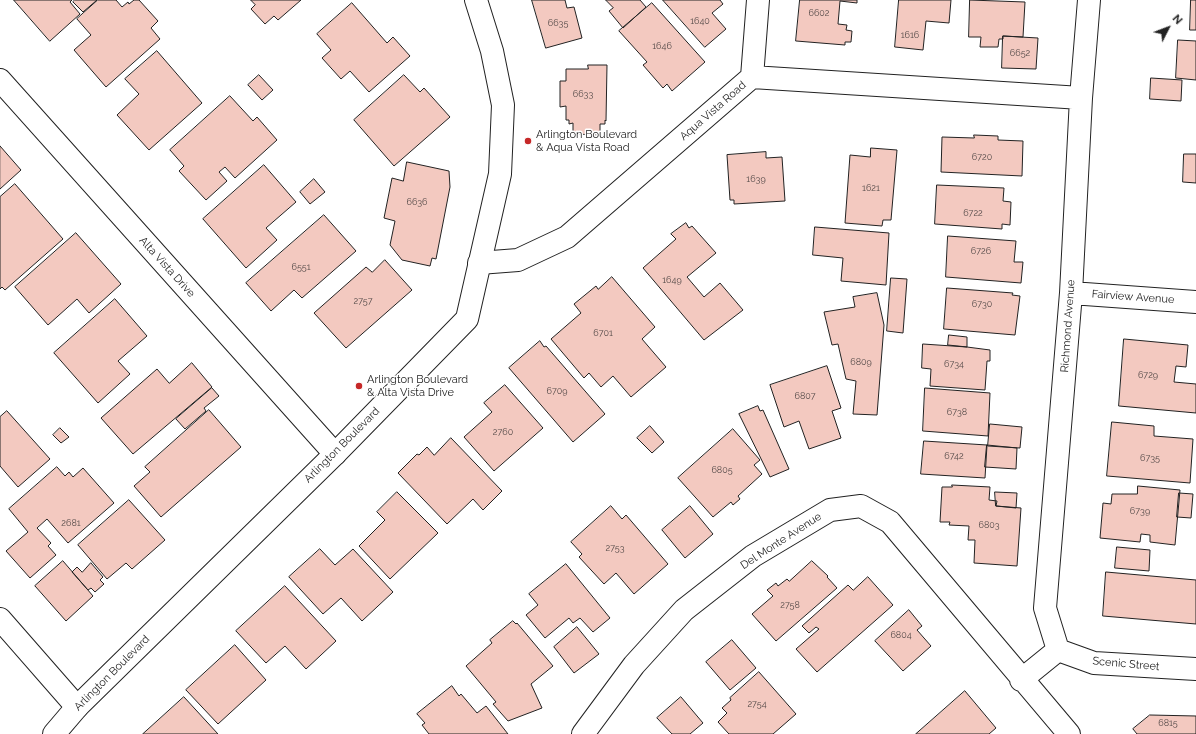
<!DOCTYPE html>
<style>
body{margin:0}
#map{position:relative;width:1196px;height:734px;overflow:hidden;background:#fff;font-family:Raleway,sans-serif}
canvas{display:block}
.north{position:absolute;left:1148px;top:8px;width:40px;height:40px;-webkit-text-stroke:3px #fff;paint-order:stroke;rotate:48deg;font-size:11px;font-weight:700;line-height:16px;text-align:center;color:#222}
.north::after{content:'';display:block;margin:auto;width:14px;height:18px;background:#222;clip-path:polygon(50% 0,100% 100%,50% 72%,0 100%)}
</style>
<div id="map">
<canvas width="1196" height="734"></canvas>
<div class="north">N</div>
</div>
<script>
const context = document.querySelector('canvas').getContext('2d');
context.lineJoin = 'round';
function fillPath(path, color) { context.fillStyle = color; context.fill(path, 'evenodd'); }
function strokePath(path, color, width, dash) { context.strokeStyle = color; context.lineWidth = width; context.lineCap = dash ? 'butt' : 'round'; context.setLineDash(dash || []); context.stroke(path); }
function drawText(font, color, halo, rows, align = 'center') {
  context.font = font + ' Raleway,sans-serif'; context.lineWidth = 3; context.setLineDash([]); context.textBaseline = 'middle'; context.strokeStyle = halo; context.fillStyle = color; for (const [text, x, y, turn = 0] of rows) {
    context.save(); context.translate(x, y); context.rotate((+turn || 0) * Math.PI / 180); context.textAlign = isNaN(turn) ? turn : align; if (halo) context.strokeText(text, 0, 0); context.fillText(text, 0, 0); context.restore();
  }
}
const building = new Path2D(`
 M14,0H72L70,2L80,14L50,41Z
 M75,0H97L83,12L73,2Z
 M98,0H116L122,7L128,2L129,4L134,0H139L158,21L151,28L160,39L106,87L74,50L91,35L77,19Z
 M251,0H301L278,20L274,16L265,24L251,9L255,5Z
 M532,0H565L567,8L574,7L582,38L546,48Z
 M606,0H640L646,7L623,28L609,11L613,8Z
 M663,0H720L723,4L712,13L726,29L705,47Z
 M800,0H857V3L840,1L838,24L847,25L846,30L852,31L851,42H845V45L796,41Z
 M899,0H951L949,23L926,21L923,50L895,47Z
 M970,0L1025,2L1023,37L1003,36V39H999L998,47H980L981,37H969Z
 M1191,0H1196V30H1190Z
 M352,3L387,43L393,37L410,56L369,92L350,71L341,79L322,58L331,50L317,34Z
 M652,3L705,62L672,91L667,84L663,88L643,65L647,62L619,31Z
 M1003,36L1038,38L1036,69L1002,68Z
 M1178,40L1196,41V80L1176,78Z
 M157,51L202,103L149,150L117,115L139,94L125,79Z
 M588,65H607L606,121L605,120V124H600V135L573,134V123L569,124V120H566V106L560,107V81H566V69H588Z
 M259,75L273,90L262,100L248,85Z
 M404,75L420,92L424,88L450,117L394,166L354,120Z
 M1151,78L1182,80L1181,101L1150,99Z
 M230,96L253,121L257,117L277,140L235,178L225,167L219,172L227,181L206,200L179,171L184,166L170,150Z
 M974,135L998,136V140L1023,141L1022,176L941,172L942,137L974,138Z
 M0,146L21,170L0,189Z
 M871,148L897,150L891,220H883L882,226L845,223L850,155L870,157Z
 M766,152V158L782,157L785,201L734,204V200H730L727,155Z
 M1184,154H1196V183L1183,182Z
 M407,162L449,171L450,187L436,259L432,258L430,266L402,260L390,245L395,221L384,218L392,178L403,181Z
 M264,165L296,202L266,228L277,240L246,268L203,219Z
 M314,179L325,192L310,204L300,192Z
 M15,184L63,239L5,290L2,287L0,289V197Z
 M937,185L1004,188L1003,201L1011,202L1010,225L1002,224V229L935,224Z
 M324,215L356,251L302,298L294,290L271,311L246,283Z
 M686,223L689,228L692,226L716,253L687,277L704,297L720,283L743,310L704,340L643,268L676,239L671,234Z
 M815,227L889,233L886,285L841,281L843,258L813,255Z
 M76,233L121,284L89,313L77,299L48,325L15,287Z
 M948,236L1016,241L1014,262H1023L1021,283L946,277Z
 M385,260L412,290L346,348L314,313L366,267L372,272Z
 M612,277L655,327L642,339L666,367L631,397L613,376L601,387L589,373L584,378L551,339L581,313L574,304L596,286L598,289Z
 M891,278L907,279L903,333L887,331Z
 M947,288L1013,293L1012,295L1020,296L1015,335L944,329Z
 M877,293L884,325L877,415L853,414L856,381L846,379L838,344L832,345L824,312L855,307L853,297Z
 M115,299L147,336L118,361L130,374L98,403L54,353Z
 M949,335L967,337V347L948,345Z
 M1124,339L1188,345L1186,367L1176,366L1174,382L1196,384V413L1119,406Z
 M540,341L544,347L546,346L605,414L573,442L509,368Z
 M923,344L967,347L990,350V361H987L985,390L930,386L931,369L922,368Z
 M192,363L212,387L133,454L101,418L157,369L169,383Z
 M827,366L841,408L832,411L841,438L809,449L799,421L784,427L770,385Z
 M505,385L543,428L494,471L464,437L492,412L484,403Z
 M212,388L219,396L204,408L206,411L185,429L176,419Z
 M925,388L990,393L988,436L923,431Z
 M758,406L760,411L763,410L789,469L770,477L739,414Z
 M209,410L241,447L161,517L134,486L150,472L145,467Z
 M7,411L50,459L18,487L0,466V417Z
 M1112,422L1154,426V436L1193,439L1190,483L1107,476Z
 M990,424L1022,427L1020,448L988,446Z
 M650,426L664,442L652,453L637,438Z
 M60,428L69,437L61,443L53,435Z
 M733,429L760,460L754,465L762,474L738,496L740,499L733,505L731,502L713,517L678,478Z
 M451,438L502,491L483,510L473,499L447,524L398,473L417,454L419,455L427,447L434,455Z
 M924,441L987,445L985,478L921,474Z
 M987,445L1017,448L1016,469L985,467Z
 M57,467L65,476L69,472L73,477L83,468L114,503L68,543L47,519L37,528L51,543L48,546L56,555L30,578L6,551L28,532L9,509Z
 M952,485L990,487L989,500L997,501L996,506L1021,508L1017,566L974,563L975,540H968L969,526L949,525L950,522H940L942,487H952Z
 M1138,486L1180,490L1175,545L1150,542V535L1141,534L1140,542L1100,538L1103,503L1111,504L1112,494H1137Z
 M397,492L438,533L390,579L359,546L385,520L377,512Z
 M995,492L1017,493L1016,508L996,506Z
 M1179,493L1193,494L1191,518L1177,517Z
 M129,500L165,540L132,569L126,563L107,579L78,545Z
 M611,506L622,519L626,515L668,564L634,594L616,573L604,584L579,557L582,554L571,542Z
 M690,506L713,534L685,558L662,530Z
 M1117,547L1150,550L1149,571L1115,568Z
 M320,549L335,565L353,549L393,592L362,621L341,598L323,614L289,577Z
 M63,561L93,596L66,621L35,586Z
 M812,561L828,576L827,577L837,588L776,641L752,614L773,596L767,590L776,583L778,586L787,579L789,581Z
 M91,563L103,577L100,580L104,584L95,592L91,588L88,590L72,572L77,567L82,572Z
 M566,564L610,618L593,632L580,618L573,623L569,618L545,638L526,615L538,605L529,594Z
 M1106,572L1196,580V624L1103,616Z
 M868,577L893,605L817,672L796,649L819,629L816,627L809,633L802,626L848,585L853,590Z
 M285,586L336,641L306,669L285,646L266,663L236,631Z
 M909,610L922,626L917,630L931,646L903,671L875,641Z
 M513,621L516,624L517,623L553,666L531,684L542,708L508,721L493,704L496,702L466,666L492,643L490,640Z
 M577,627L599,654L574,673L554,647Z
 M732,640L756,668L730,690L706,662Z
 M235,645L266,680L218,724L186,690Z
 M759,672L796,714L773,734H729L718,722L727,713L722,708L731,700L730,698Z
 M452,686L459,696L461,694L477,713L486,706L508,734H429L422,725L425,723L417,714Z
 M965,691L996,728L989,734H916Z
 M184,697L218,734H143Z
 M681,697L703,723L690,734H672L657,718Z
 M1150,715L1196,716V734H1137L1133,729Z`);
fillPath(building, '#f3c9c0');
strokePath(building, '#222', 1);
const minor = new Path2D(`
 M752,77L758,0
 M0,80L335,454
 M479,263L518,260L567,237L752,77L1081,98
 M1071,293L1196,302
 M0,619L77,707
 M1058,650L1045,608L1071,293L1081,98L1089,0
 M1058,650L1094,663L1196,669
 M1021,680L1058,650
 M583,734L634,665L684,610L753,556L830,510L861,506L890,522L1069,734`);
const major = new Path2D(`
 M54,734L77,707L335,454L467,319L500,174L503,105L492,51L476,0`);
strokePath(minor, '#222', 24);
strokePath(major, '#222', 24);
strokePath(minor, '#fff', 22);
strokePath(major, '#fff', 22);
for (const [x, y, r, color] of [
 [528,141,4,"#c62828"],
 [359,386,4,"#c62828"]
]) { const dot = new Path2D(); dot.arc(x, y, r, 0, 2 * Math.PI); context.fillStyle = color; context.fill(dot); strokePath(dot, '#fff', 1.5); }
drawText('9px', '#564c4a', null, [
 ["6602",819,13],
 ["1640",700,21],
 ["6635",558,23],
 ["1616",910,35],
 ["1646",662,46],
 ["6652",1020,53],
 ["6633",583,94],
 ["6720",982,157],
 ["1639",756,179],
 ["1621",871,188],
 ["6636",417,202],
 ["6722",973,213],
 ["6726",981,251],
 ["6551",301,267],
 ["1649",672,280],
 ["2757",363,301],
 ["6730",982,304],
 ["6701",603,333],
 ["6809",861,362],
 ["6734",954,364],
 ["6729",1148,375],
 ["6709",557,391],
 ["6807",805,396],
 ["6738",957,412],
 ["2760",503,432],
 ["6742",954,456],
 ["6735",1150,458],
 ["6805",722,470],
 ["6739",1140,511],
 ["2681",71,523],
 ["6803",989,525],
 ["2753",615,548],
 ["2758",790,605],
 ["6804",901,635],
 ["2754",757,704],
 ["6815",1168,723]
]);
drawText('11px', '#222', '#fff', [
 ["Aqua Vista Road",713,111,-41],
 ["Alta Vista Drive",167,267,48],
 ["Fairview Avenue",1133,297,4],
 ["Richmond Avenue",1068,326,-86],
 ["Arlington Boulevard",342,445,-45],
 ["Del Monte Avenue",781,541,-33],
 ["Scenic Street",1126,664,5],
 ["Arlington Boulevard",112,673,-45]
]);
drawText('11px', '#222', '#fff', [
 ["Arlington Boulevard",536,135],
 ["& Aqua Vista Road",536,148],
 ["Arlington Boulevard",367,380],
 ["& Alta Vista Drive",367,393]
], 'left');
</script>
